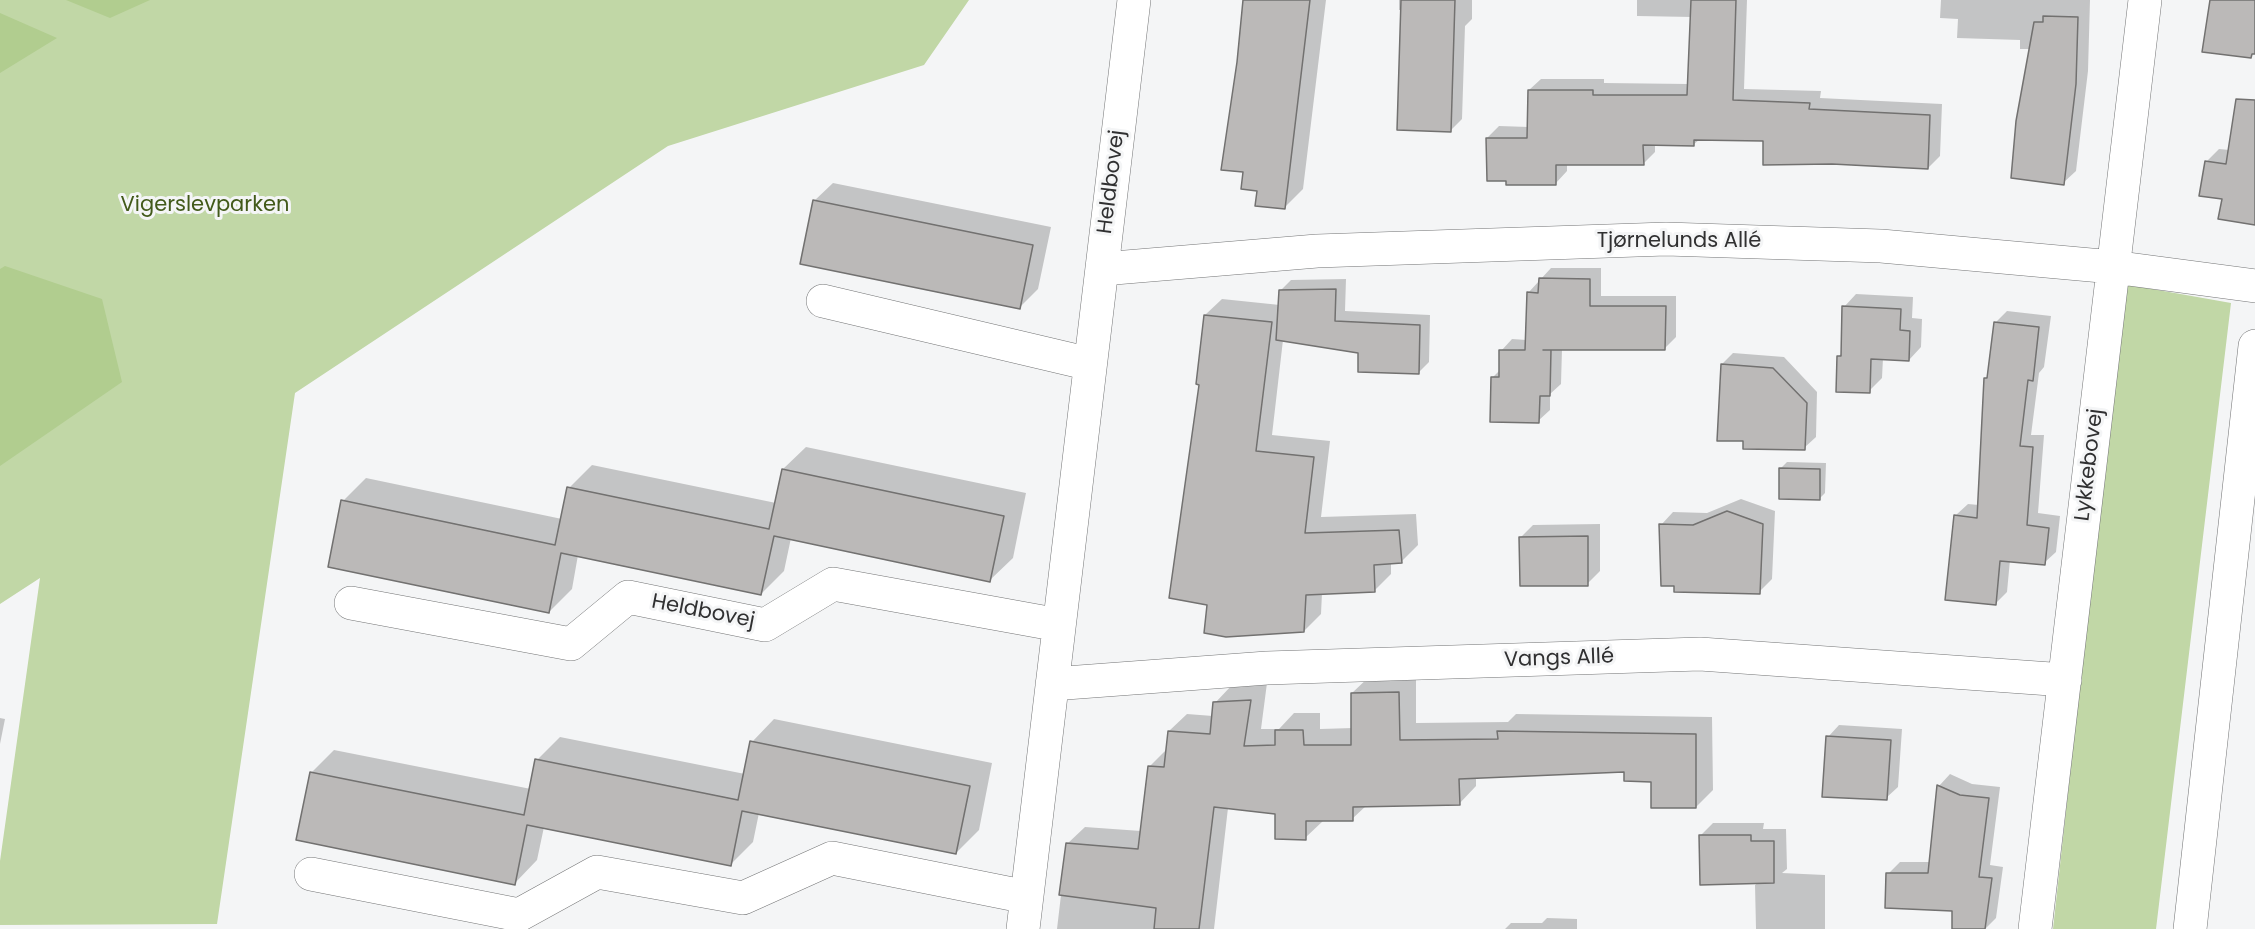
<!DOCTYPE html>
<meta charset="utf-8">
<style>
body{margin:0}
canvas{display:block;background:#f4f5f6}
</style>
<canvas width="2255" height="929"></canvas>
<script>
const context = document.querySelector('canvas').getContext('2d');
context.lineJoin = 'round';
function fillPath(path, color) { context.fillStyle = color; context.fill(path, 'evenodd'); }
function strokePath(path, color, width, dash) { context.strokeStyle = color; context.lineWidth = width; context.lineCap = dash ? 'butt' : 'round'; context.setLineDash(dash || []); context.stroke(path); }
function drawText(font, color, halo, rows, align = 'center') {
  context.font = font + ' Poppins,sans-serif'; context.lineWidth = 6; context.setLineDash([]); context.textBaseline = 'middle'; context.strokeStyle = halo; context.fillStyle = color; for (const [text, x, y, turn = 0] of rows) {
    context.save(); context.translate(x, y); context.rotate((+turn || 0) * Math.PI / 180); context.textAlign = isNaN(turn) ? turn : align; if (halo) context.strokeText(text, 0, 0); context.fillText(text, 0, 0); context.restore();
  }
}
fillPath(new Path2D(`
 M0,0H969L924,65L668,146L295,393L217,924L0,925V861L40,578L0,604Z
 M2124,284L2231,303L2156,929H2053Z`), '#c1d7a6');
fillPath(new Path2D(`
 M66,0H150L110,18Z
 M0,13L57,38L0,73Z
 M5,266L102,299L122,382L0,466V269Z`), '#b1cd8f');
fillPath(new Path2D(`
 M1245,0H1326L1303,189L1285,207L1258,190L1245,171L1239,62Z
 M1399,0H1472V19L1465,26L1462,119L1451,130L1402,10H1399Z
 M1637,0H1747L1744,89L1821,91L1820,98L1942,104L1940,156L1928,168L1764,140L1700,139L1693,145L1655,144V152L1643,164H1567V171L1556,183L1487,138L1499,126L1529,127V90L1541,79H1604V83L1689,84L1692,17L1637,16Z
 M1941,0H2090L2088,71L2076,171L2063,183L2031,49H2020V40L1957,38L1958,19L1940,18Z
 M2255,129V223L2223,198L2206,162L2219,149L2230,150Z
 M833,183L1051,227L1038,289L1020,307L814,201Z
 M1551,268H1601V296H1676V337L1665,348L1562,349L1561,384L1550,394V410L1538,421L1492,378L1501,369V351L1512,339L1527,340L1528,293Z
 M1346,279L1345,311L1430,315L1429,362L1418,373L1360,351L1283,340L1272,435L1330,441L1321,517L1416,514L1418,545L1401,562H1391V574L1375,590L1322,593L1321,614L1304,631L1208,603L1201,384L1205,315L1222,299L1280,305L1281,290L1291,280Z
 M1856,294L1913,297L1912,318L1922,319L1921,347L1909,360L1883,358L1882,378L1869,391L1839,356L1842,353L1844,307Z
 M2007,311L2051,316L2044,367L2039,373L2031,435H2044L2038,513L2060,516L2056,552L2044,563L2010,560L2007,592L1995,604L1956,515L1968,504L1979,505L1985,379L1988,376L1995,323Z
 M1733,353L1784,357L1817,392L1816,437L1804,448L1722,364Z
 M806,447L1026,493L1013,558L990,580L791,538L784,571L761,594L578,555L572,589L549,612L343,501L366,478L562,519L569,488L592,465L776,503L783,469Z
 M1787,462L1826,463L1825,493L1819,499L1781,468Z
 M1741,499L1775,511L1772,579L1759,592L1661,525L1673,512L1707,513Z
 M1600,524V571L1587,584L1520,538L1533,525Z
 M1370,676H1416V723L1508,722L1516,714L1712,717L1713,790L1696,807L1652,780L1625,771L1476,776V786L1459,804L1367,805L1352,819L1323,821L1305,838L1276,813L1228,808L1214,929H1057L1067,844L1085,827L1141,831L1149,767L1167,749L1169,731L1187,714L1213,716L1215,703L1232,685L1267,683L1261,729H1279L1294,713H1320V729L1353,728L1352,693Z
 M0,718L5,719L0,744Z
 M774,719L992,763L979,830L956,853L759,813L753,842L730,865L544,827L537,860L515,883L311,773L334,750L531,789L537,760L560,737L745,774L752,742Z
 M1839,725L1902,729L1898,787L1886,798L1828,737Z
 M1950,774L1972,784L2000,787L1990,865L2003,867L1996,918L1985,929H1954L1953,909L1888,874L1900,862H1931L1939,786Z
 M1713,823H1764L1763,829H1786L1787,869L1782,873L1825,875V929H1756L1755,885L1759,882L1700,836Z
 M1547,918L1577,919V929H1505L1511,923H1542Z`), '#0003');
const building = new Path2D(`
 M1243,0H1310L1285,209L1255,206L1257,191L1241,189L1243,172L1221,170L1237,62Z
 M1401,0H1455L1451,132L1397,130Z
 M1691,0H1736L1733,100L1810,103L1809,109L1930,115L1928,169L1832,164L1763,165V141L1694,140V146L1643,145L1644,165H1556V185H1506V181H1487L1486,138H1527L1528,90H1593V95H1687Z
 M2210,0H2255V54H2252L2251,58L2202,52Z
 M2043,16L2078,17L2076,84L2064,185L2011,178L2016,121L2034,22H2043Z
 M2236,99L2255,100V225L2218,219L2222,199L2199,196L2205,161L2226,164Z
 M813,200L1033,245L1020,309L800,264Z
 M1539,278L1590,279V306H1666L1665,350H1543H1551L1550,396H1540L1539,423L1490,422L1491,377H1499V350H1525L1527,292L1538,293Z
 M1336,289L1335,321L1420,325L1419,374L1358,372V353L1276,340L1279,290Z
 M1842,306L1901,309L1900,330L1910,331L1909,361L1871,359L1870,393L1836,392L1837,356H1841Z
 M1204,315L1272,322L1256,451L1314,457L1305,533L1399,530L1402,563L1374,565L1375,592L1306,595L1304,632L1226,637L1204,633L1207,605L1169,598L1199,385L1196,384Z
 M1994,322L2039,327L2033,381L2028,380L2020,446L2033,447L2027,525L2049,528L2045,565L2000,561L1996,605L1945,600L1954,515L1977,518L1984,378H1987Z
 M1721,364L1773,368L1807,403L1805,450L1743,449V441H1717Z
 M1779,468L1820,469V500L1779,499Z
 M782,469L1004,516L990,582L774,536L761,595L561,553L549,613L328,567L341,500L555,545L567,487L769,529Z
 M1727,511L1763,524L1760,594L1674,592V586H1661L1659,524L1693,525Z
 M1588,536V586H1520L1519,537Z
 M1399,692L1400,740L1498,739L1497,731L1696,734V808H1651V782L1624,781V772L1459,779L1460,805L1353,807V821H1306V840L1275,839V814L1214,807L1199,929H1154L1156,908L1059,895L1066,843L1138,849L1148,766L1164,767L1168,731L1210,734L1213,702L1251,700L1244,746L1275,745V730H1303L1304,745H1351V693Z
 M1826,736L1891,740L1887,800L1822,797Z
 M750,741L970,786L956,854L742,811L731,866L527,825L515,885L296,840L310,772L524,815L535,759L738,800Z
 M1937,785L1960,795L1989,798L1979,877L1992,878L1985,929H1952V911L1885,908L1886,873H1928Z
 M1699,835H1751V841H1774V883L1700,885Z`);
fillPath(building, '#bbb9b8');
strokePath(building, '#727170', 1.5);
const street = new Path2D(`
 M1102,269L1317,251L1666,239L1881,246L2113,267L2255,286
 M823,301L1090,364
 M351,603L571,644L628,597L765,625L833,584L1059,625
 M1052,684L1267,668L1700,654L2065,680
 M311,874L519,915L597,872L743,898L832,858L1027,897
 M1023,929L1134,0
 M2035,929L2145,0
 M2190,929L2255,346`);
strokePath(street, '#747576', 34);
strokePath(street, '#fff', 33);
drawText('21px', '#303031', '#f4f5f6', [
 ["Heldbovej",1112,182,-83],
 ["Tjørnelunds Allé",1679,242],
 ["Lykkebovej",2090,465,-83],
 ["Heldbovej",703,612,11],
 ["Vangs Allé",1559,659,-2]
]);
drawText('21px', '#425a1a', '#f4f5f6', [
 ["Vigerslevparken",205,206]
]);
</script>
